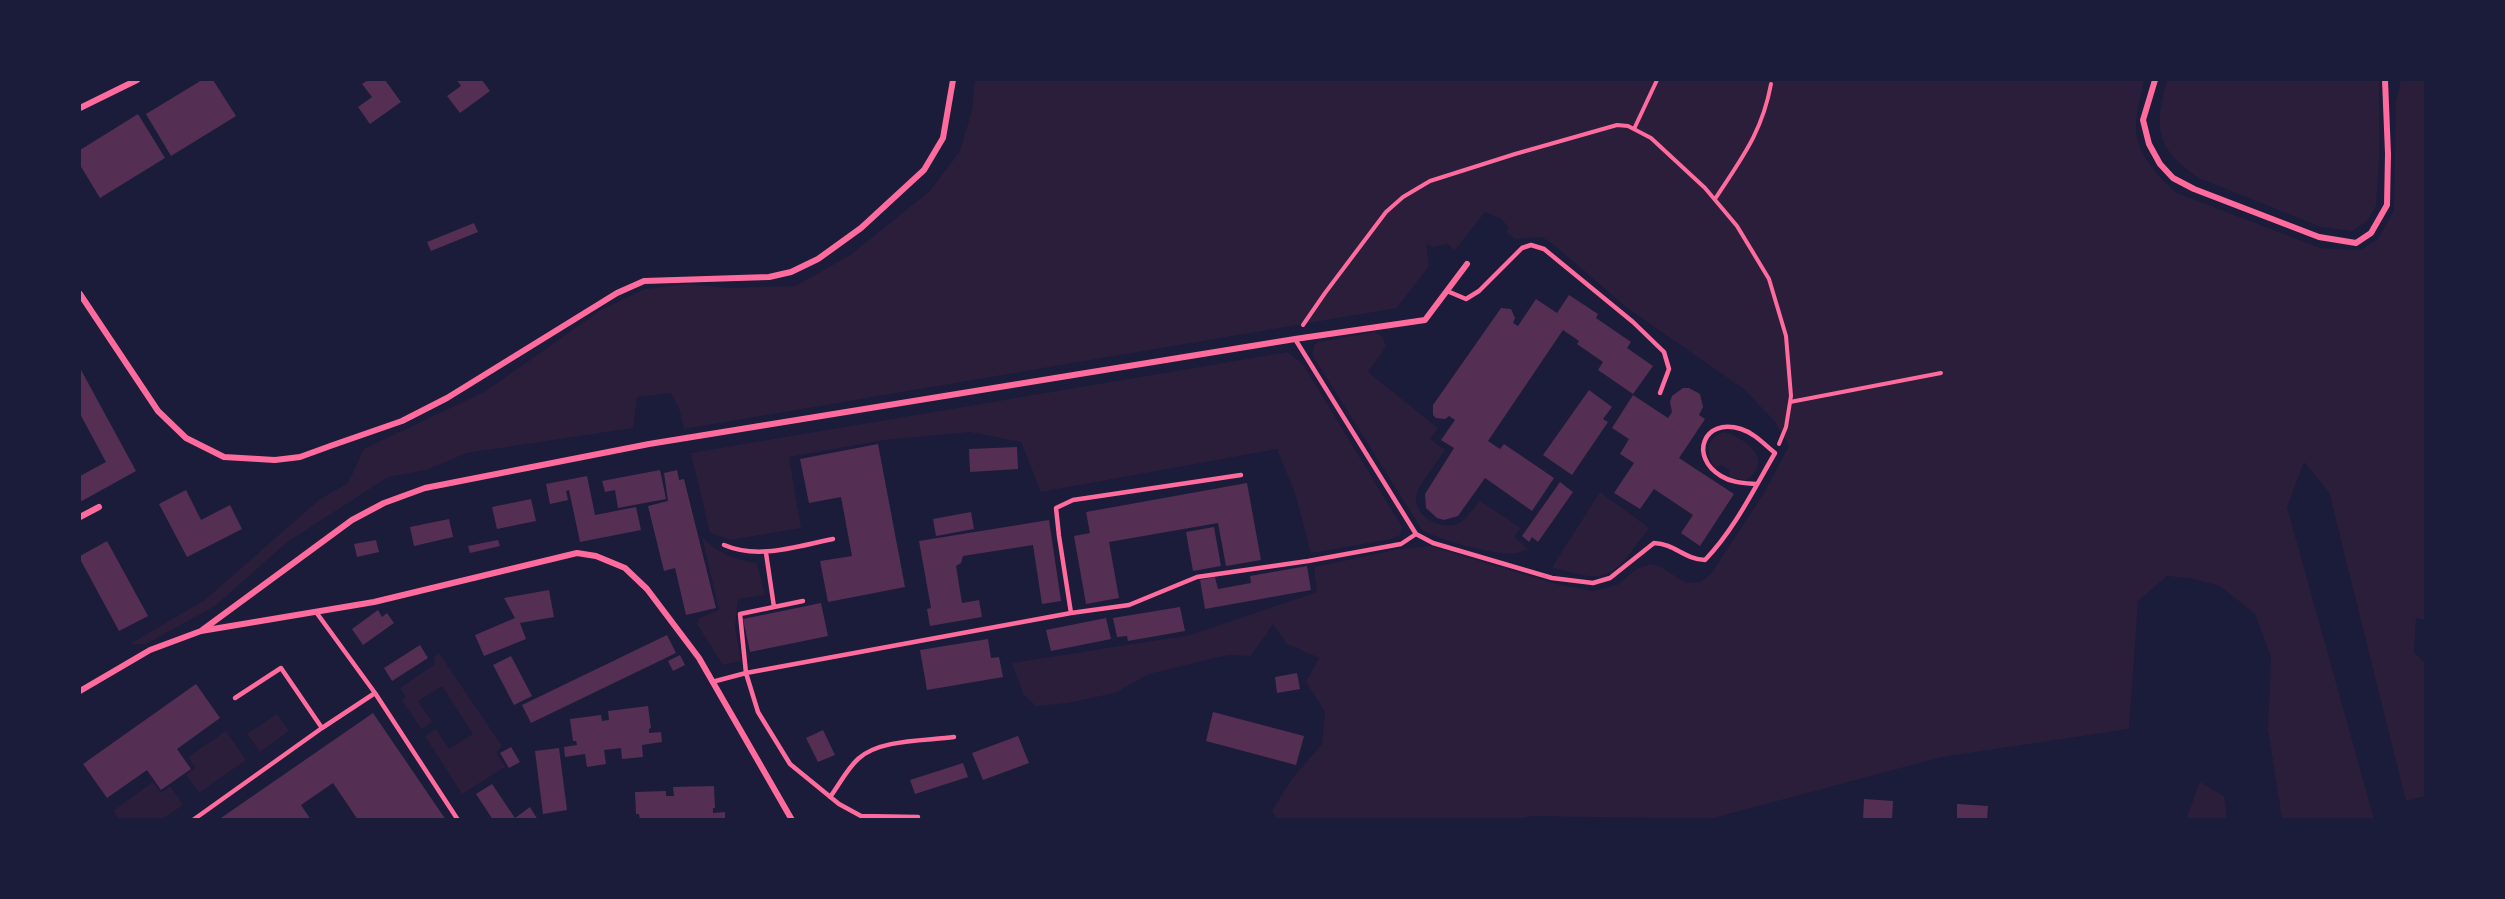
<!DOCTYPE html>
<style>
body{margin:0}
#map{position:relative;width:2505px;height:899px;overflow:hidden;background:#1b1b3a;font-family:Lato,sans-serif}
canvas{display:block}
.frame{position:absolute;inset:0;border:81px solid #1b1b3a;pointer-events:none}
</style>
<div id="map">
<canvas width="2505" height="899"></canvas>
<div class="frame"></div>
</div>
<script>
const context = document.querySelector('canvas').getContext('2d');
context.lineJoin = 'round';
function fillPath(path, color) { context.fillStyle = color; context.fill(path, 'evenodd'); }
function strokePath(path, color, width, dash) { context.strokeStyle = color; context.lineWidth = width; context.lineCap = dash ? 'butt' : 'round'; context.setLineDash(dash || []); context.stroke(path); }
fillPath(new Path2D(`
 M975,80H2144C2142,94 2136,111 2136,126C2135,153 2158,177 2177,193L2320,248L2361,250L2378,239L2394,210L2396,101L2401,80H2425L2426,620L2416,618L2414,652L2425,663V796L2406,801L2329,492L2304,462L2287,507L2374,819H2282L2268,729L2271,657L2255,614L2220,586L2189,578L2167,576L2138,601L2129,729L1942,757L1710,819L1532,816L1512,820L1276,819L1272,811L1291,780L1322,744L1325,712L1306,682L1319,658L1287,644L1273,624L1251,656L1228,655L1149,674L1115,693L1068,703L1036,706L1023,694L1012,663L1190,635L1317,592L1314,567L1400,549L1430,546L1556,584L1594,591L1617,585L1637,569L1650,564L1661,567L1686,583L1700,582L1711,574L1764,493L1789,446L1775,422L1745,390L1626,307L1553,244L1541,237L1516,239L1507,233L1508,227L1501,219L1485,212L1455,250L1447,244L1433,247L1426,244L1429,266L1397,308L684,429L679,408L671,393L637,397L633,428L467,453L426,470L388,477L286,543L215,606L146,644H130L206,599L320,499L348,483L364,449L486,391L601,310L645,289L687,284L728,288L795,286L849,256L930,191L960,151L972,110Z
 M2167,80H2379V161L2376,206L2367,221L2352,231L2321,227L2199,178C2155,149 2154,127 2167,80Z
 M1374,332L1383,337L1386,347L1368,372L1438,428L1430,439L1445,450C1438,461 1421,482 1417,493C1411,515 1439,530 1457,524C1466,520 1473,509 1480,501L1521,528L1514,537L1528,549C1519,553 1510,555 1500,553C1483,551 1436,539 1422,530L1313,356L1314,345L1319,342Z
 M1288,352L1304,366L1402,527L1400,535L1392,539L1311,553L1295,493L1277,449L1041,492L1021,442L970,432L884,440L789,457L801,528L731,540L710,533L691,453Z
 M1725,432C1747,439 1775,461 1746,480L1729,477V470L1721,465L1715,468C1706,453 1705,437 1725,432Z
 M1600,492L1649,528C1614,574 1612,587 1552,567Z
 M702,537C717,553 735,560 757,563L765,595L738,599L735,627L741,661L723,665L697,624L699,618L719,610Z
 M439,653L502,746L496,752L505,767L462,794L425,736L436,729L449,749L473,734L442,686L418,701L432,722L421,729L402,700L406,697L400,688L435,664L434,657Z
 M277,714L289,731L260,752L247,734Z
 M226,731L246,760L199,793L186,775L195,768L188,757Z
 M153,782L161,793L170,786L183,805L162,819H119L113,811Z
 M2200,782L2224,796L2227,819H2186Z`), '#2a1e3b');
fillPath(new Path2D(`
 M202,80H213L236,116L171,156L146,114Z
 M368,80H385L401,102L370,124L358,107L372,97L362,84Z
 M457,80H482L490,91L460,113L447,96L461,86Z
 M138,114L165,158L100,198L80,165V150Z
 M474,223L478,232L431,251L427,242Z
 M1569,295L1598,314L1596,318L1631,342L1627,348L1653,366L1633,394L1598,370L1603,362L1577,344L1579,341L1563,330L1488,441L1500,449L1504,444L1554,478L1532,511L1485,478L1458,516L1444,520L1437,518L1426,508L1425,494L1454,448L1441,440L1455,420L1449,416L1445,419L1436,418L1433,415V405L1501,308L1511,309L1515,318L1513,323L1518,326L1536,299L1557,313Z
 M80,368L136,471L80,502V476L106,462L80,414Z
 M1683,388H1689L1700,394L1703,407L1699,415L1705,419L1679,458L1734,494L1700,546L1681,533L1693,515L1654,489L1640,509L1614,493L1634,463L1620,454L1629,439L1612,428L1633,395L1668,418L1672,412L1670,402L1672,396Z
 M1589,390L1612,407L1603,419L1608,422L1572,475L1543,455Z
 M878,444L905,587L828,602L820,561L852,556L841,497L809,503L800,459Z
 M1017,447L1018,469L970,472L969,449Z
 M660,470L666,499L618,508L615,490L605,492L602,481Z
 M677,470L679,480L684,479L716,608L686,615L675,568L664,571L648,506L668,501L664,473Z
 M587,476L595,515L636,507L641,530L580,542L569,490L566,491L568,500L550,504L546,484Z
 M1560,482L1573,492L1538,542L1532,537L1529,542L1522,536Z
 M1247,483L1261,560L1226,566L1218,523L1109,542L1119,598L1086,604L1074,536L1090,533L1086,512Z
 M186,490L201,520L230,505L242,529L187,557L159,504Z
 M531,499L536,521L497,529L492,507Z
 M971,512L974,529L936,536L933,519Z
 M449,519L453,537L414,546L410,527Z
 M1049,520L1061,601L1042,604L1033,545L963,556L961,563L956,566L962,603L979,600L982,617L930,626L927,609L931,608L919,541Z
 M1214,527L1221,566L1193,571L1186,532Z
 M376,540L379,552L357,557L354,544Z
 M498,540L500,546L470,553L468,546Z
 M107,541L148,616L119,631L80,559V556Z
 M1307,566L1311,590L1205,609L1200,580L1215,577L1218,589L1251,583L1250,576Z
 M549,590L554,617L520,623L526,639L484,656L475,635L515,618L504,598Z
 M821,603L828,636L750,652L743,619Z
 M1180,607L1185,631L1128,641L1127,636L1117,637L1113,618Z
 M378,610L382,617L387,613L394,623L363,645L352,629Z
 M1106,618L1111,639L1051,651L1046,630Z
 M667,635L676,653L531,723L522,705Z
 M988,639L991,658L999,657L1003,677L927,690L920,650Z
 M420,645L428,658L392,681L384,668Z
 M680,655L685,665L673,671L668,661Z
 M511,656L532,696L514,705L493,665Z
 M1297,673L1300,689L1277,693L1275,677Z
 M196,684L220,718L177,749L191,769L161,790L147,770L107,798L83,764Z
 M648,706L651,728L649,729V733L661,732L662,742L642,745L643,757L622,759L621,748L604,750L606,764L587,767L585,754L565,757L564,747L577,745L576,741H573L570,719L601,715L602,721L609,720L608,711Z
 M1213,712L1304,736L1296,765L1206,741Z
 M373,713L446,820H358L333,783L301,805L311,820H218Z
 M823,730L835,755L818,762L806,738Z
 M1018,736L1029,763L983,780L972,753Z
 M511,747L520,762L509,768L500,753Z
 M559,748L567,810L543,814L535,751Z
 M963,763L968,777L915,794L910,780Z
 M492,784L515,818L530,807L538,820H493L476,794Z
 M714,786L715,808H713V813L725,812V820H640L639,814H636L635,792L666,791V796H674L673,787Z
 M1864,799L1893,801L1892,820H1863Z
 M1957,804L1988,806L1987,820H1957Z`), '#542f53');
strokePath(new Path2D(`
 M1634,129L1657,80
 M1715,199C1741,159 1762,133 1771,84
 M1303,325L1325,293L1386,212L1403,197L1430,181L1515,154L1617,125L1628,126L1651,138L1705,188L1737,226L1769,279L1786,336L1791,396L1786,427L1779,444
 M1790,402L1941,373`), '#ff6b9d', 4);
strokePath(new Path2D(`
 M1447,291L1466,299L1479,291L1522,248L1531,245L1544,249L1633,322L1664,352L1669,369L1660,393
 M1295,339L1416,534L1433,543L1552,578L1593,583L1610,578L1654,543C1675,544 1684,559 1705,560C1734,530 1754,489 1775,453C1764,444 1754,433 1741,429C1703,417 1689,457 1721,476C1732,483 1744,483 1757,484
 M724,545C759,560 797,546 833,539
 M766,553L774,607
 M803,601L740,614L746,673L758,712L790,764L839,804L861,816L918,817
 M316,612L375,693L458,820
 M1071,613L1129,605L1197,577L1308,561L1401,544L1416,534
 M712,682L746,673L1071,613L1059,536L1056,508L1073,500L1241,475
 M322,728L375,693
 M830,797C839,785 847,769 858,759C879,739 926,741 954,737
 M193,820L322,728L281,668L235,698`), '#ff6b9d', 4.5);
strokePath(new Path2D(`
 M2155,80L2143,120L2149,144L2160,164L2173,178L2194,189L2319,237L2356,243L2371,233L2387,205L2388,154L2385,80
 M80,108L137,80
 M80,294L158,411L186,438L224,457L275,460L300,457L333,445L402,421L447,398L617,293L644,281L769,277L791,272L818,259L861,228L924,170L943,138L953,80
 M80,517L99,507
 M201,631L352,520L384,503L425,488L649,444L1295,339L1425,320L1467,264
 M80,691L150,650L201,631L374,602L577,553L596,556L625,568L647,589L699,658L792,820`), '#ff6b9d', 6);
</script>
